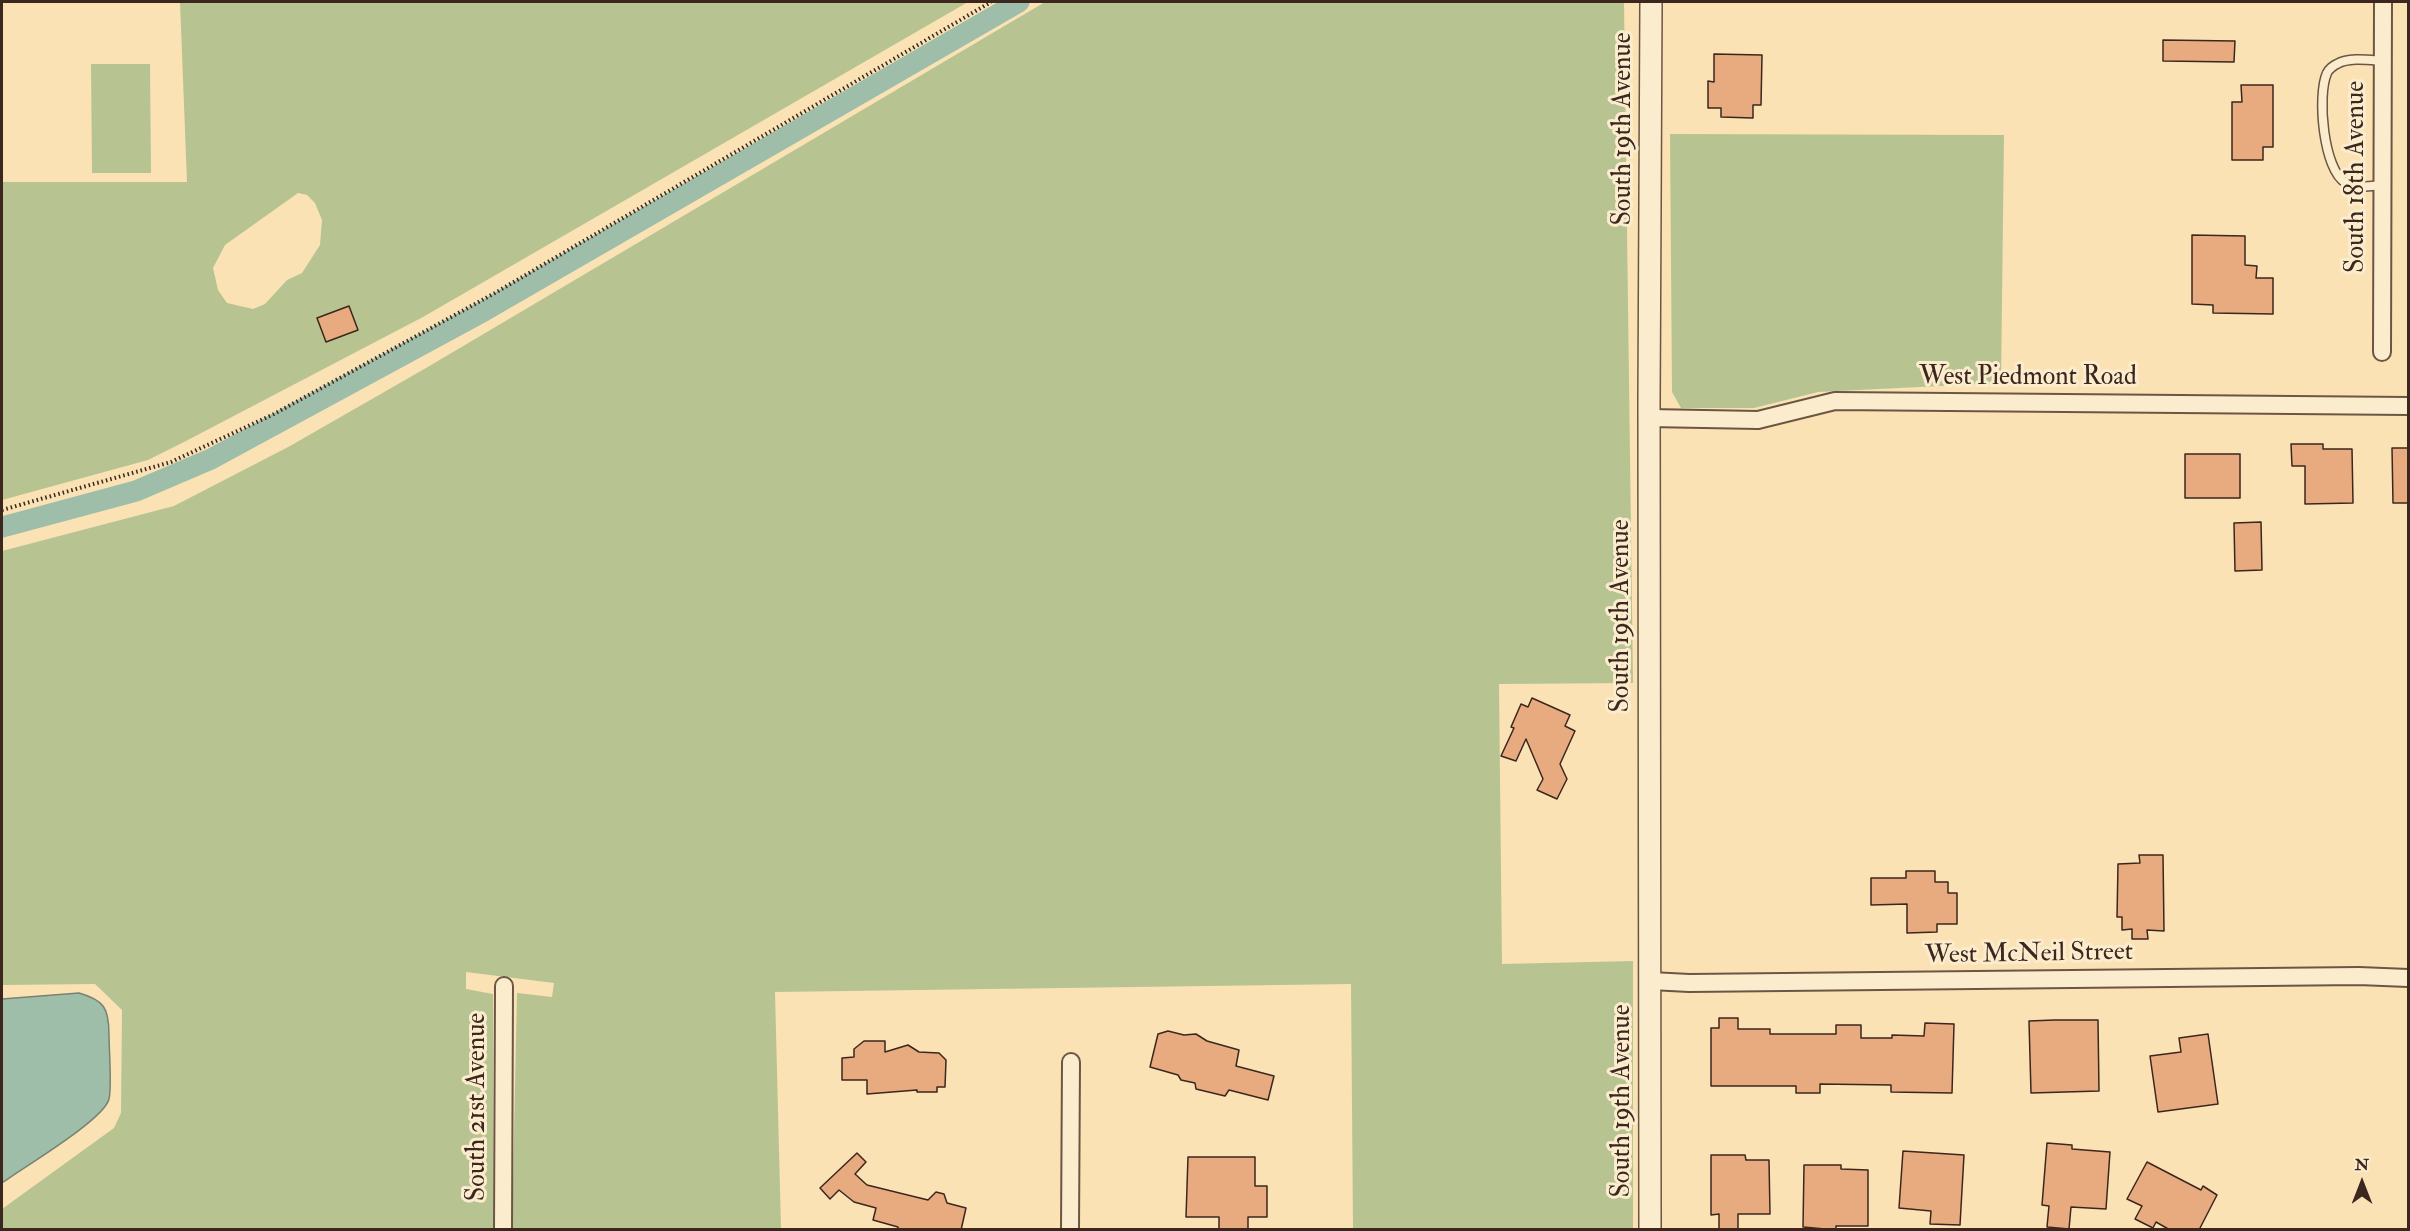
<!DOCTYPE html>
<style>
body{margin:0}
#map{position:relative;width:2410px;height:1231px;overflow:hidden;background:#fae2b4;font-family:"IM FELL Double Pica",serif}
canvas{display:block}
.frame{position:absolute;inset:0;border:3px solid #3b271e;pointer-events:none}
.north{position:absolute;left:2332px;top:1153px;width:60px;height:60px;-webkit-text-stroke:4px #fcecce;paint-order:stroke;rotate:0deg;font-size:16px;font-weight:700;line-height:24px;text-align:center;color:#3b271e}
.north::after{content:'';display:block;margin:auto;width:21px;height:27px;background:#3b271e;clip-path:polygon(50% 0,100% 100%,50% 72%,0 100%)}
</style>
<div id="map">
<canvas width="2410" height="1231"></canvas>
<div class="frame"></div>
<div class="north">N</div>
</div>
<script>
const context = document.querySelector('canvas').getContext('2d');
context.lineJoin = 'round';
function fillPath(path, color) { context.fillStyle = color; context.fill(path, 'evenodd'); }
function strokePath(path, color, width, dash) { context.strokeStyle = color; context.lineWidth = width; context.lineCap = dash ? 'butt' : 'round'; context.setLineDash(dash || []); context.stroke(path); }
function drawText(font, color, halo, rows, align = 'center') {
  context.font = font + ' "IM FELL Double Pica",serif'; context.lineWidth = 6; context.setLineDash([]); context.textBaseline = 'middle'; context.strokeStyle = halo; context.fillStyle = color; for (const [text, x, y, turn = 0] of rows) {
    context.save(); context.translate(x, y); context.rotate((+turn || 0) * Math.PI / 180); context.textAlign = isNaN(turn) ? turn : align; if (halo) context.strokeText(text, 0, 0); context.fillText(text, 0, 0); context.restore();
  }
}
fillPath(new Path2D(`
 M180,2H968L423,317L184,442L148,460L2,500V182H187ZM298,193L307,195L315,203L322,220L320,245L302,273L287,280L265,304L253,309L227,303L218,290L213,268L225,245Z
 M1045,2H1624L1633,683L1499,684L1502,964L1633,961V1229H1353L1351,984L775,992L781,1229H512L517,993L552,997L554,983L466,972V989L493,994V1229H2V1209L114,1128L121,1113L122,1010L95,984L2,985V551L174,506L290,446L426,368Z
 M91,64H150L151,173H92Z
 M1670,134L2004,135L2001,383L1818,392L1754,408H1681L1672,392Z`), '#b7c492');
const water = new Path2D(`
 M79,993C104,1000 109,1008 109,1035C109,1049 112,1088 109,1099C104,1120 22,1168 2,1183V999Z`);
fillPath(water, '#9fbeaa');
strokePath(water, '#778272', 1.5);
strokePath(new Path2D(`
 M2,527L136,491L211,459L484,311L1019,2`), '#9fbeaa', 21);
const building = new Path2D(`
 M2163,40L2235,41L2234,62L2163,61Z
 M1714,54L1762,55L1761,105H1753V118L1721,117V108H1708V81L1714,82Z
 M2241,85H2273V147H2263V160H2232V102H2242Z
 M2192,235L2245,236V265L2257,266L2256,278H2273V314L2213,313V305L2192,304Z
 M349,306L358,330L326,342L317,318Z
 M2291,444H2323V449H2352L2353,503L2305,504V466H2292Z
 M2392,448H2409V503H2393Z
 M2185,454H2240V498H2185Z
 M2261,522L2262,570L2235,571L2234,523Z
 M1532,698L1570,715L1565,726L1575,731L1560,764L1567,779L1557,799L1537,790L1543,779L1526,739L1516,761L1501,756L1514,728L1511,727L1521,704L1528,707Z
 M2139,855H2163L2164,931L2147,930L2148,939H2132V929L2122,930V917H2117L2118,864L2140,863Z
 M1906,871H1935V882H1948V893H1957V924H1937V932L1907,933V904L1871,905V878H1906Z
 M1719,1018H1738V1029H1770V1034H1836V1025H1861V1038H1892V1035L1924,1036L1925,1023L1954,1024L1952,1093L1891,1092V1085L1820,1084V1093H1796V1086H1711V1028H1719Z
 M2054,1020H2098L2099,1091L2031,1093L2029,1021Z
 M1168,1031L1184,1035L1196,1034L1207,1041L1239,1050L1236,1066L1274,1076L1268,1100L1229,1090L1225,1096L1196,1089L1195,1083L1181,1080L1178,1075L1150,1067L1158,1034Z
 M2208,1034L2218,1104L2158,1112L2150,1056L2181,1052L2179,1038Z
 M864,1041H885V1052L908,1045L919,1052L939,1053L946,1060L945,1087H937V1092H917V1090L867,1094V1080H842V1058L854,1057V1049Z
 M2047,1143L2072,1145V1149L2110,1152L2106,1209L2071,1207L2069,1229L2047,1227L2049,1206L2042,1205Z
 M1903,1151L1964,1155L1960,1225L1930,1224L1931,1211L1899,1208Z
 M857,1153L866,1162L855,1174L867,1185L928,1200L936,1192L944,1194L947,1203L966,1208L961,1230H898V1227L873,1220L876,1208L854,1202L839,1190L830,1199L820,1188Z
 M1711,1155H1745L1746,1160H1769L1770,1214H1738V1230H1719V1214L1711,1215Z
 M1188,1157H1255V1186H1267V1217H1248V1230H1219V1217H1186Z
 M2147,1162L2201,1190L2203,1186L2217,1195L2199,1230H2170L2156,1222L2153,1228L2135,1219L2142,1206L2127,1199Z
 M1804,1165H1841V1169L1868,1170V1226H1836V1230L1803,1227Z`);
fillPath(building, '#e8aa7f');
strokePath(building, '#3b271e', 1.5);
const service = new Path2D(`
 M2382,185C2371,186 2356,189 2346,183C2323,170 2317,95 2327,73C2328,70 2334,65 2337,64C2349,57 2369,60 2383,61`);
const minor = new Path2D(`
 M2382,352L2383,2
 M1649,418L1758,420L1835,401L2408,406
 M1651,981L1689,983L2359,976L2408,978
 M503,1230L504,986
 M1070,1230L1071,1062`);
const tertiary = new Path2D(`
 M1650,1230L1649,401L1651,2`);
strokePath(service, '#6b5644', 11);
strokePath(minor, '#6b5644', 20);
strokePath(tertiary, '#6b5644', 24);
strokePath(new Path2D(`
 M2,510L171,462L274,414L495,293L991,2`), '#3b271e', 4, [1.5, 3]);
strokePath(service, '#fcecce', 8);
strokePath(minor, '#fcecce', 16);
strokePath(tertiary, '#fcecce', 21);
drawText('26px', '#3b271e', '#fcecce', [
 ["South 19th Avenue",1624,129,-90],
 ["South 18th Avenue",2357,177,-90],
 ["West Piedmont Road",2028,378],
 ["South 19th Avenue",1622,616,-90],
 ["West McNeil Street",2029,955,-1],
 ["South 19th Avenue",1623,1101,-90],
 ["South 21st Avenue",478,1107,-90]
]);
</script>
